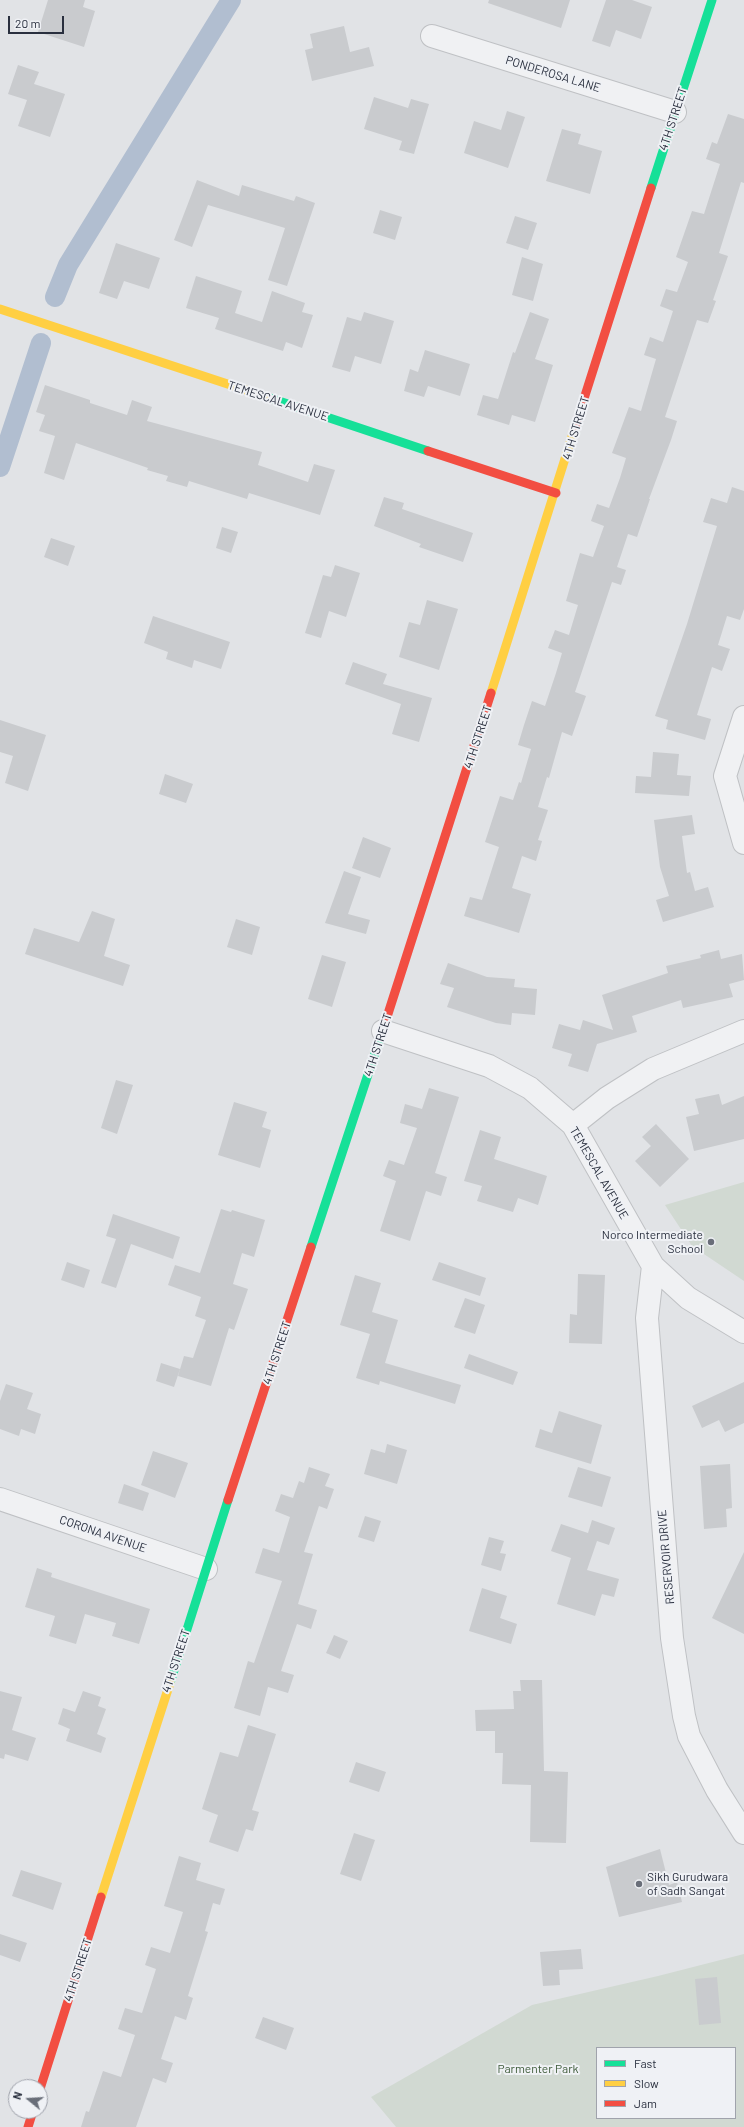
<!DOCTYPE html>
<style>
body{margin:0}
#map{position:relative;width:744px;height:2127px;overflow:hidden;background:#e1e3e6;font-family:Barlow,sans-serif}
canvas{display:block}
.legend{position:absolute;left:596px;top:2047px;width:140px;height:72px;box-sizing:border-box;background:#eff1f5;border:1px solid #a0a3ac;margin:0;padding:5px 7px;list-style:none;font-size:12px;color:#292f3e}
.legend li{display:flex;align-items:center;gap:8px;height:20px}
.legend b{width:20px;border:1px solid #a0a3ac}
.north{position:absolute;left:8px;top:2079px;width:40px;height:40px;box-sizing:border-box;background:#eff1f5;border:1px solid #a0a3ac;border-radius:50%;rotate:288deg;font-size:11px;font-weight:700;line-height:16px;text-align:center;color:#292f3e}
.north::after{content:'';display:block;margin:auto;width:14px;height:18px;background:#696e79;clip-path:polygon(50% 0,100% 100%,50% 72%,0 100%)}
.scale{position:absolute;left:8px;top:16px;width:56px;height:18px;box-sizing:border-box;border:2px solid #292f3e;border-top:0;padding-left:5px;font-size:12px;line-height:14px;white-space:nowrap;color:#292f3e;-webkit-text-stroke:3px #eff1f5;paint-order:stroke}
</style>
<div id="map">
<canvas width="744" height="2127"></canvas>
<ul class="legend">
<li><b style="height:5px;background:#16e098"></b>Fast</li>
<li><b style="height:5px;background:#ffcf43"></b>Slow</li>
<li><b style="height:5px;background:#f24e42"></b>Jam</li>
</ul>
<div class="north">N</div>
<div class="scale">20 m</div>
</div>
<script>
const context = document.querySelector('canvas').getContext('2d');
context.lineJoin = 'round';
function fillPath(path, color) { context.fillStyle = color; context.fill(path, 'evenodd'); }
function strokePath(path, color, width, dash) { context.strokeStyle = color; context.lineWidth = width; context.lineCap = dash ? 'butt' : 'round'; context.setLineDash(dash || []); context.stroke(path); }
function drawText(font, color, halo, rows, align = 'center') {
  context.font = font + ' Barlow,sans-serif'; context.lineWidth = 4; context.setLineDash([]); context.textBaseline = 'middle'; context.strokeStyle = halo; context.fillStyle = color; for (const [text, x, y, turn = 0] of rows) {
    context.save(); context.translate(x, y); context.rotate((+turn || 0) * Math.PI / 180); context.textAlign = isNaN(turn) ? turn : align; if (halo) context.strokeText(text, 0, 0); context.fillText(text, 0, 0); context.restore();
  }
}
fillPath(new Path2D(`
 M744,1182V1281L692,1246L665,1205Z
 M744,1954V2127H396L371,2097L532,2005L658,1976ZM597,2048H735V2118H597Z`), '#d1d9d2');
strokePath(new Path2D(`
 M55,297L68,265L231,0
 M0,467L41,343`), '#b1bed0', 20);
fillPath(new Path2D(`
 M48,0H85L83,7L95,11L84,47L38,32Z
 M489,0H570L561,28L488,3Z
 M606,0H632L652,7L641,39L616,30L610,47L592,41Z
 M344,26L350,52L369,47L374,66L312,81L305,50L313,48L310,34Z
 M18,65L39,72L34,84L65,94L50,137L18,126L27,100L8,94Z
 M374,97L408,108L411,99L429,104L414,154L399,150L402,141L364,129Z
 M507,111L525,117L508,168L464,153L474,121L501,130Z
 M728,114L744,119V183L741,182L719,253L728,256L713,300L716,301L708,323L697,320L665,417L677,421L671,440L649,499H650L637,537L628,534L617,567L626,570L621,585L612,582L575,692L586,696L572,736L562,732L549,778L547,777L538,807L548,810L538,840L542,841L536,861L522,856L512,888L531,894L519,933L464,916L470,897L482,900L499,847L485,842L500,796L513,800L519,782L521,783L531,749L518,745L524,725L532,701L545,706L556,673L562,653L548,648L555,630L569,635L578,605L566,601L575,570L580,553L593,557L604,526L591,521L597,504L609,508L620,478L626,458L612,453L629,407L641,411L656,359L644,355L650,337L663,342L673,311L660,306L666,289L677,292L688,262L676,257L692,211L704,214L720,164L706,159L712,142L717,144Z
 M562,129L581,134L578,144L602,151L590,194L546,181Z
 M197,180L239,196L242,185L294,201L296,196L315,203L287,286L268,280L285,228L208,205L192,247L174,240Z
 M380,210L402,217L395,240L373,233Z
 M515,216L537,223L528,250L506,243Z
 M116,243L160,258L149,289L124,281L117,299L99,293Z
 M522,257L543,264L533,301L512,295Z
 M196,276L242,291L235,313L262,322L272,291L305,303L302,312L313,315L302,348L286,342L283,351L215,329L219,318L186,308Z
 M364,312L394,321L381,364L355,356L350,372L332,367L347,317L361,321Z
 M530,312L549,319L535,359L553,365L535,422L512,415L509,425L477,415L483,395L498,399L513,352L515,353Z
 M425,350L470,364L460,396L428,386L424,397L404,391L410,369L418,372Z
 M45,385L90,400V403L127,415L132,400L152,407L147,421L262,452L258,465L308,482L314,464L335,470L320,515L249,493L247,499L189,481L187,487L166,481L168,476L147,470L148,468L76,443L64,480L44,473L55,436L39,431L45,415L36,412Z
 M732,487L744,491V609L740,620L727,616L718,645L730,649L722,671L712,667L697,715L711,719L705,740L666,729L668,720L655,716L687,624L717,526L703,522L711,498L727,503Z
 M384,497L404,503L402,509L473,533L463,562L419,547L421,544L374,526Z
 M222,527L238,532L231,553L216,548Z
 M51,538L75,546L68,566L44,557Z
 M335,565L360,573L346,617L329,611L321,638L305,633L323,575L331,577Z
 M427,600L458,609L439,670L399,657L409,622L420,625Z
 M153,616L230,642L221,669L194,660L192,668L166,659L168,652L144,643Z
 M353,662L387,674L383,684L432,698L419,742L392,734L401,704L345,684Z
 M0,720L46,735L28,791L5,783L13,756L0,752Z
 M653,752L679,754L677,775L691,776L689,796L635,793L636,776L651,777Z
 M165,774L193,784L186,803L159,794Z
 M692,815L695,834L682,836L687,873L690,872L695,891L708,887L714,907L663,922L656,900L669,896L660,867L654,820Z
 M363,837L391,848L380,878L352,868Z
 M344,871L361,877L348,914L370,920L366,934L325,923Z
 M92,911L115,919L104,956L130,965L123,986L25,954L34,928L79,942Z
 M236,919L260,927L252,955L227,947Z
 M719,950L721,959L742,954L744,980L729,984L733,997L683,1008L681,1000L632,1016L637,1032L597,1044L588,1072L568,1066L572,1054L552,1048L559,1024L580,1030L583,1020L613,1030L602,995L668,973L666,966L701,958L700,955Z
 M322,955L346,962L332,1007L308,999Z
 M448,963L487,977L515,979L514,987L537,989L535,1015L512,1013L511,1025L496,1023L447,1007L454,988L440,984Z
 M116,1080L133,1085L117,1134L101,1128Z
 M429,1088L459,1097L435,1173L447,1177L441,1196L426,1191L410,1241L380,1231L396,1181L383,1176L389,1160L404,1165L417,1128L400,1123L405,1104L422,1109Z
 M719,1094L722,1105L744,1096V1139L694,1151L686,1117L699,1114L695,1099Z
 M234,1102L267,1112L262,1127L271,1130L260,1168L218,1155Z
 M656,1124L689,1159L660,1187L635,1161L651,1146L642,1137Z
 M480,1130L501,1137L494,1159L547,1176L538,1205L518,1198L513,1212L477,1201L482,1186L464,1181Z
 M221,1209L231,1212L232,1210L265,1220L254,1257L242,1253L233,1284L248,1289L234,1330L229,1328L211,1386L178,1376L184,1356L193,1358L206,1320L195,1316L201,1297L168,1285L175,1265L200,1273Z
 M113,1214L180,1237L173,1259L131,1244L116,1288L101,1283L116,1239L106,1236Z
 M67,1262L90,1270L84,1288L61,1280Z
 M439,1262L486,1278L480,1296L432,1280Z
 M578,1274L605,1275L602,1344L569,1343L570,1314L577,1315Z
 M355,1275L381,1283L372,1312L398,1320L385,1363L461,1385L455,1404L380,1381L379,1385L356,1378L370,1334L340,1325Z
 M465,1298L485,1305L475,1334L454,1327Z
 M469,1354L518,1372L513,1385L464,1368Z
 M161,1363L180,1369L174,1387L156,1381Z
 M744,1382V1423L725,1432L719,1420L702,1428L692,1406Z
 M6,1384L33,1393L27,1409L41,1414L35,1434L21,1429L19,1436L0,1429V1401Z
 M559,1411L602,1425L591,1464L535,1447L540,1429L552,1433Z
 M387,1444L407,1450L397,1484L364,1474L371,1449L385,1453Z
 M153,1451L188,1463L175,1498L141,1485Z
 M730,1464L732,1508L726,1509L727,1527L704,1529L700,1466Z
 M309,1467L330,1474L325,1486L334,1489L327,1509L319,1506L304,1552L313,1554L298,1604L317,1610L311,1629L297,1624L281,1671L294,1675L288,1693L268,1687L260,1716L234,1708L248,1661L254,1663L282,1581L255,1573L263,1548L279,1553L290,1517L275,1511L281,1494L293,1498L299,1481L304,1483Z
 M578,1467L611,1477L602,1507L568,1497Z
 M124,1484L149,1493L143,1511L118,1503Z
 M365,1516L381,1521L374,1542L358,1537Z
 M592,1520L615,1528L609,1545L597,1541L587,1570L619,1579L614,1597L602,1594L595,1616L557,1604L571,1558L551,1551L561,1524L588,1533Z
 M489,1537L504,1541L500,1553L506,1554L501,1571L481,1565Z
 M744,1552V1634L712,1618Z
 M37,1568L52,1573L51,1577L150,1609L139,1644L112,1636L116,1623L85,1614L76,1644L49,1636L55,1616L25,1607Z
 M482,1588L507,1596L500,1618L517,1624L511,1644L469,1631Z
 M334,1635L348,1641L340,1659L326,1653Z
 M520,1680H542L544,1771L568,1772L566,1843L530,1842L531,1785L502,1784L503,1753H495V1731H476L475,1710L514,1709L513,1691H521Z
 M0,1691L22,1697L12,1730L36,1738L28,1761L5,1754L4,1759L0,1758Z
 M83,1691L101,1697L98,1706L106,1709L97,1734L106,1738L101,1753L66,1741L70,1729L58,1724L63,1708L75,1712Z
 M248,1725L276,1734L252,1810L259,1812L253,1831L246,1829L238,1852L209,1842L218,1815L202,1809L220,1752L238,1757Z
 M356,1762L386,1772L379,1792L349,1782Z
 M354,1833L375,1840L361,1881L340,1874Z
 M660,1849L669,1885L677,1882L682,1902L619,1917L606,1867Z
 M179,1856L201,1863L196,1880L225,1889L220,1905L213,1903L205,1931L208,1932L188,1996L193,1998L186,2020L175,2016L161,2059L173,2063L166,2083L153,2078L136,2127H81L86,2111L89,2112L103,2071L121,2077L135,2035L118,2029L125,2008L142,2013L156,1969L145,1965L151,1947L170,1953L183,1912L164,1906Z
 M21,1870L62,1883L53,1910L12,1896Z
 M0,1934L27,1943L20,1962L0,1955Z
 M581,1949L583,1969L559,1970L560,1985L543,1986L540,1952Z
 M717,1977L721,2023L699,2025L695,1979Z
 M263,2017L294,2028L286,2050L255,2038Z`), '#c9cbce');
const street = new Path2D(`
 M432,36L675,112
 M744,717L725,776L744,843
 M383,1031L489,1066L530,1088L573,1125L653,1266L688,1298L744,1332
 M573,1125L607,1098L653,1069L744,1031
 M653,1266L647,1318L672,1638L684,1716L689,1736L717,1790L744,1833
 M0,1499L206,1569`);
strokePath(street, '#bfc1c4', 24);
strokePath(street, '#f0f1f3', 22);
strokePath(new Path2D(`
 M651,188L712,0
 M264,396L428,451
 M311,1247L386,1020
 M170,1683L228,1500`), '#16e098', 9);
strokePath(new Path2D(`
 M0,309L264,396
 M491,693L575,427
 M101,1897L170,1683`), '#ffcf43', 9);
strokePath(new Path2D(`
 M575,427L651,188
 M428,451L556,493
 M386,1020L491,693
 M228,1500L311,1247
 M40,2089L101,1897
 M28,2127L33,2111`), '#f24e42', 9);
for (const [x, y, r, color] of [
 [711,1242,4,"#696e79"],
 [639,1884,4,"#696e79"]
]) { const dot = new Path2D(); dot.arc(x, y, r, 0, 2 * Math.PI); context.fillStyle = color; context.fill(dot); strokePath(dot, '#eff1f5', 1.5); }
drawText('12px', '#292f3e', '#eff1f5', [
 ["PONDEROSA LANE",553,74,17],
 ["4TH STREET",673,119,-72],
 ["TEMESCAL AVENUE",278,401,18],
 ["4TH STREET",576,428,-73],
 ["4TH STREET",478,737,-72],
 ["4TH STREET",378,1045,-72],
 ["TEMESCAL AVENUE",599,1173,60],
 ["4TH STREET",277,1353,-72],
 ["CORONA AVENUE",103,1534,19],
 ["RESERVOIR DRIVE",666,1557,-95],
 ["4TH STREET",176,1661,-72],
 ["4TH STREET",78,1970,-72]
]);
drawText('12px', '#292f3e', '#eff1f5', [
 ["Norco Intermediate",703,1235],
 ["School",703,1249],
 ["Sikh Gurudwara",647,1877,"left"],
 ["of Sadh Sangat",647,1891,"left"]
], 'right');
drawText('12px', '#3b5937', '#eff1f5', [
 ["Parmenter Park",538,2069]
]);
</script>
